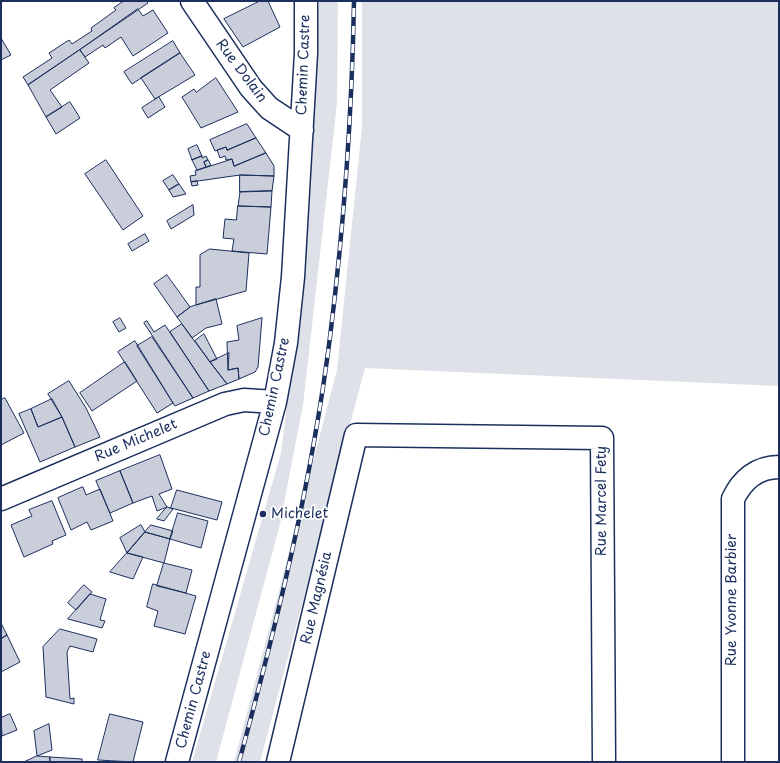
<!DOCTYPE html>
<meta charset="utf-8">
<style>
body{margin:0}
#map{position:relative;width:780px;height:763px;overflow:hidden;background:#fff;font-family:"Playpen Sans",sans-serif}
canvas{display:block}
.frame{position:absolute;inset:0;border:2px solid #1b2f5e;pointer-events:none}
</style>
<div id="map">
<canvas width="780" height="763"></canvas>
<div class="frame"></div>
</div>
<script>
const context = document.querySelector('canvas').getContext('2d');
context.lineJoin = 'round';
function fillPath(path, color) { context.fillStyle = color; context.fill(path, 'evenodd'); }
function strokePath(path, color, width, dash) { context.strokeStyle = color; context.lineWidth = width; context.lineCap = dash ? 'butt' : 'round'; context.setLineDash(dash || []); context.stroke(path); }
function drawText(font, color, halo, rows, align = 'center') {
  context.font = font + ' "Playpen Sans",sans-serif'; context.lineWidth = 3.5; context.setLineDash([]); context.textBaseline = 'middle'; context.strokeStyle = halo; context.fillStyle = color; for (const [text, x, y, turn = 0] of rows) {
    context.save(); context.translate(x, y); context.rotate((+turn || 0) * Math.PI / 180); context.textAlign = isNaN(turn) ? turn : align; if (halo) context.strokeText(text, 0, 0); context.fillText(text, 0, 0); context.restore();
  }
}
fillPath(new Path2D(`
 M319,1H338L337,103L303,405L280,524L216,762H192L281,453L302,284L314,118Z
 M362,1H779V386L365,368L260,762H234L337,370L362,127Z`), '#dee1e7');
const building = new Path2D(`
 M124,1H146L148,3L28,85L23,77L52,58L49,53L69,40L72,44L92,31L91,28L116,10L114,8Z
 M260,1H268L280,27L243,47L224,19Z
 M138,9L143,16L153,10L168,33L133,56L121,37L105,48L103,45L85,57L80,50Z
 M1,38L11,55L1,60Z
 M173,41L180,53L132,84L124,72Z
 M80,50L89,63L50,90L62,107L46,117L28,85Z
 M180,53L195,75L155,99L141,78Z
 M216,78L238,112L201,128L182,97L194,89L196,92Z
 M159,97L165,107L148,118L142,108Z
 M70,102L80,118L56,134L46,117Z
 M247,124L256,138L227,150L226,147L215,151L210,140Z
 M256,138L266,153L234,166L232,159L226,160L225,156L220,158L217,150L226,147L227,150Z
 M197,145L202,156L192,160L188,149Z
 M266,153L274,166V176L240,175L191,182L190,176L196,175L195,171L232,159L234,166Z
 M202,156V158L206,156L208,160L204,162L206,167L197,170L192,160Z
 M106,160L143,216L123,230L85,174Z
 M208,160L211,165L206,167L204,162Z
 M173,175L179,184L169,190L163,181Z
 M240,175L274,176L272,191L240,192Z
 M197,181L198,185L192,186L191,182Z
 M179,184L186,194L173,197L169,190Z
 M272,191L271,207L238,206L240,192Z
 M193,205L194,215L171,229L167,221Z
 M238,206L271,207L267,254L232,251L234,239L223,238L225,219L236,220Z
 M145,234L149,241L132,251L128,244Z
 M210,249L249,253L246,291L196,305V287H200V255Z
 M167,275L190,307L177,317L154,284Z
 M216,299L222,324L206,328L192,338L177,317L190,307Z
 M120,318L126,328L119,332L113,322Z
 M262,318L258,367L255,372L239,379L238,368L228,370L227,342L239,340L237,326Z
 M147,321L154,332L165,325L209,391L193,398L144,323Z
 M182,324L210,362L227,384L209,391L170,332Z
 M204,334L217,359L210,362L195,341Z
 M152,337L193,398L175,406L173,403L137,346Z
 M135,341L173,403L157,413L118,352Z
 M229,353L228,370L238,368L239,379L227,384L210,362Z
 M125,362L137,381L92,411L80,393Z
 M69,381L86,408L100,437L75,447L62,417L48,394Z
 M5,398L24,433L1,445V400Z
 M52,399L62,417L38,427L31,409Z
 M31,409L38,427L62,417L75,447L40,462L19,414Z
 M160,455L172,489L159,494L167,507L157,511L152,496L133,503L120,471Z
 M120,471L133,503L110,513L96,481Z
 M83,487L86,495L100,489L113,521L91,530L87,522L71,530L58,498Z
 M177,490L222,502L217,520L171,508Z
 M52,501L66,535L52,541L53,544L24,557L11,525L32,516L29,510Z
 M167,507L173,509L164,521L157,519Z
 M178,513L208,521L201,548L170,539Z
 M141,525L145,532L127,553L120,538Z
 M151,525L173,531L170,539L145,532Z
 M145,532L170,539L164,563L127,553Z
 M127,553L143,557L133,579L110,572Z
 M164,563L192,570L186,593L157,586Z
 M153,584L196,596L185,634L154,626L158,611L147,607Z
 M84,585L92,592L76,610L68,603Z
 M90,594L106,599L100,620L105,621L102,628L68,619Z
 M1,623L7,635L1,639Z
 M60,629L97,639L93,652L70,646L67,652L70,699L74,698V704L46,697L43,647Z
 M7,635L20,662L1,672V639Z
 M10,714L17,730L2,736L1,718Z
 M110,714L143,722L133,762L98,760Z
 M49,724L52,750L37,756L34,731Z
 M37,756L50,757V762H24Z
 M50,757L82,759V762H50Z`);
fillPath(building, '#caceda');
strokePath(building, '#1b2f5e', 1);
const street = new Path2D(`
 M192,1L251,88L269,108L302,130
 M1,499L225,404L244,400L275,402
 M177,762L275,402L286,343L293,277L306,53V1
 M278,762L356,435L602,438L604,762
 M733,762V499C742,480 757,467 779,467`);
strokePath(street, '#1b2f5e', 25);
strokePath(street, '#fff', 22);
const rail = new Path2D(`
 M239,762C277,623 312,481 330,337C344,226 352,113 354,1`);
strokePath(rail, '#1b2f5e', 4.5);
strokePath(rail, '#fff', 3, [9]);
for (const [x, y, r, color] of [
 [263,514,4,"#1b2f5e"]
]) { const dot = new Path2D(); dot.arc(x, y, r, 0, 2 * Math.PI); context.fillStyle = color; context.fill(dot); strokePath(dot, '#fff', 1.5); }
drawText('14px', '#1b2f5e', '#fff', [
 ["Chemin Castre",304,65,-88],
 ["Rue Dolain",241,71,53],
 ["Chemin Castre",275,387,-78],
 ["Rue Michelet",136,441,-23],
 ["Rue Marcel Fety",602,501,-90],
 ["Rue Magnésia",317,598,-77],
 ["Rue Yvonne Barbier",732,600,-90],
 ["Chemin Castre",194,700,-75]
]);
drawText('14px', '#1b2f5e', '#fff', [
 ["Michelet",271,514]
], 'left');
</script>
